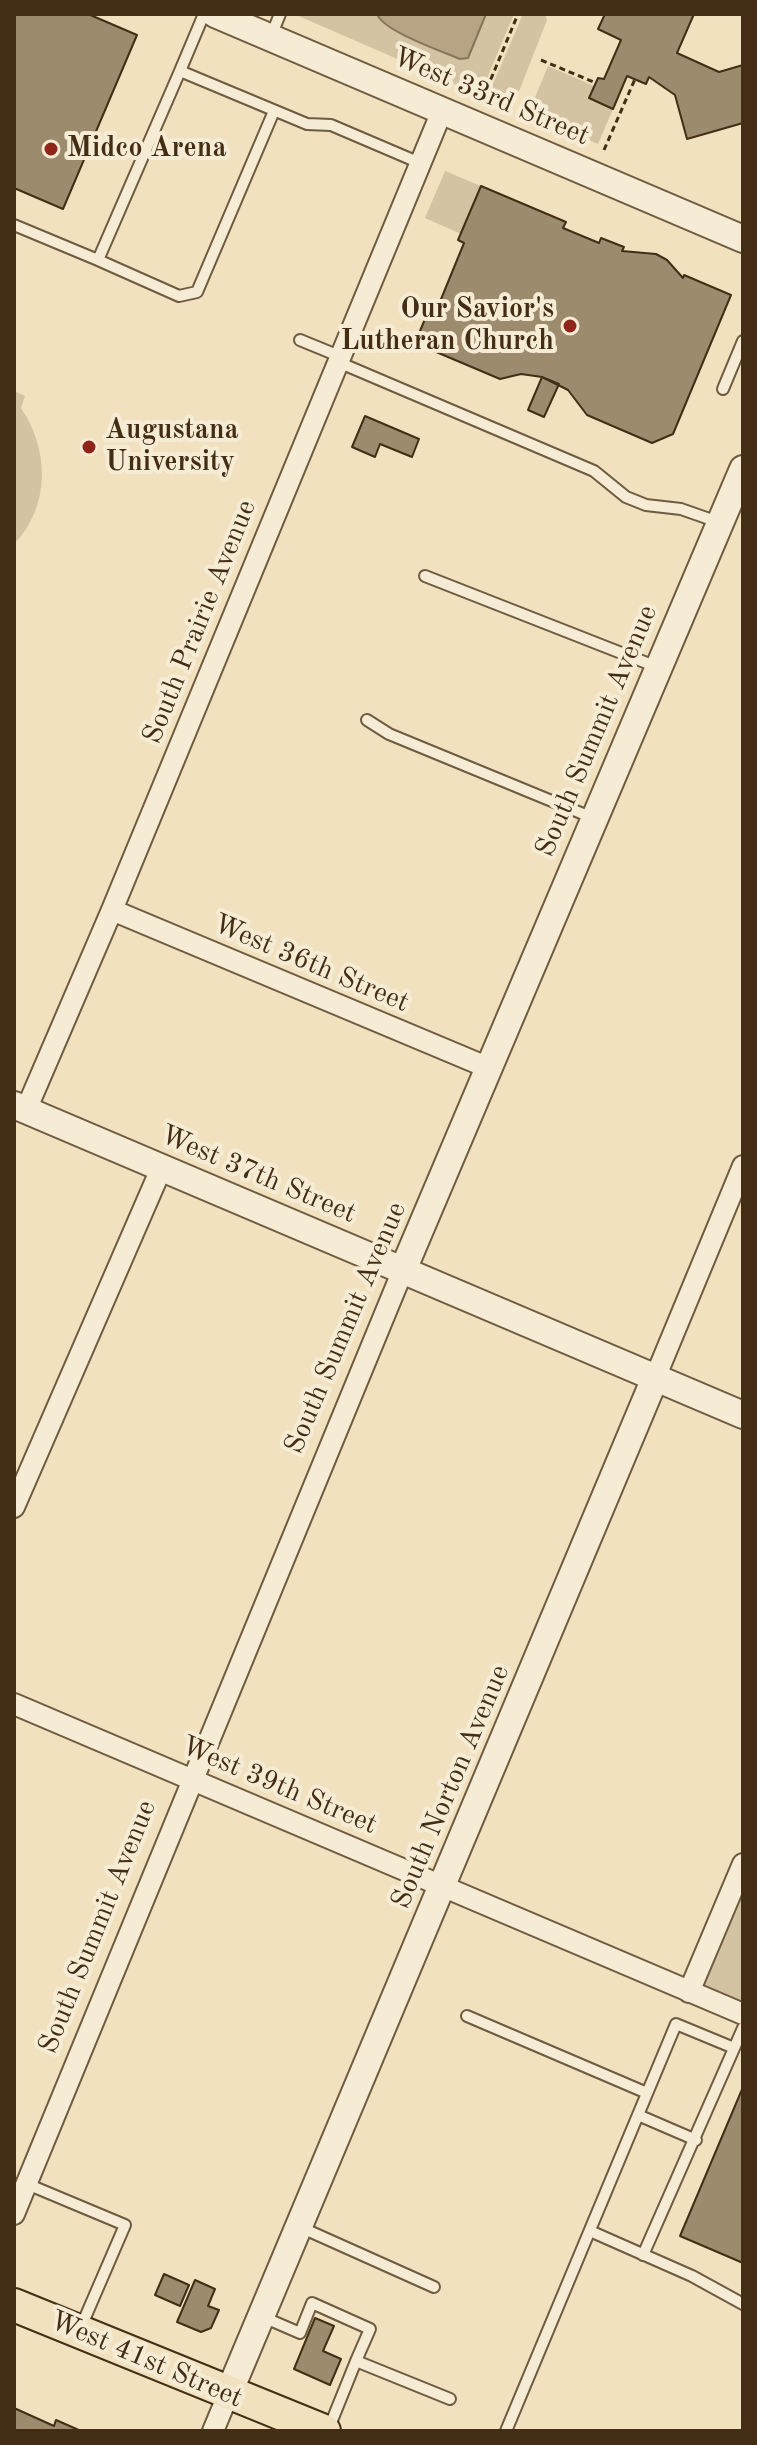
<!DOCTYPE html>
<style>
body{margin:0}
#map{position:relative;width:757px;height:2445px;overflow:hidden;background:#f1e1bf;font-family:"Old Standard TT",serif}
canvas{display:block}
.frame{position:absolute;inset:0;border:16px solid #432e15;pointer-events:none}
</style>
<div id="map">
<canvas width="757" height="2445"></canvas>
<div class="frame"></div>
</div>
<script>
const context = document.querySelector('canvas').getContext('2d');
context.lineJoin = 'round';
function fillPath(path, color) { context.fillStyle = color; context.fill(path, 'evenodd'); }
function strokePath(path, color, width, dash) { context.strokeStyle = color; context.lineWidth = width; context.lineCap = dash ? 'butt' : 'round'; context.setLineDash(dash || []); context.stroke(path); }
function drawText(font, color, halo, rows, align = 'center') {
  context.font = font + ' "Old Standard TT",serif'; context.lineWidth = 8; context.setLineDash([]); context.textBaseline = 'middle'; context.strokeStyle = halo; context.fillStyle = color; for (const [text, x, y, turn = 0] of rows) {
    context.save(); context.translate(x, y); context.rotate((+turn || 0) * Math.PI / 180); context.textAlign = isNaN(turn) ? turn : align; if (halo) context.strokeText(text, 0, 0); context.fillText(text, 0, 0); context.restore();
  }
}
fillPath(new Path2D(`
 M294,14H514L480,95Z
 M523,14H545L547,20L516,99L506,107L487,98Z
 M548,66L594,86L590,98L613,109L598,144L533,116V102Z
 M445,171L481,186L461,234L425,218Z
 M14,391L25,396L21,408C49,449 51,506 14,544Z
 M743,1864V2014L689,1992Z`), '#d3c3a2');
const water = new Path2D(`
 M377,14H486L468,58L460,59C441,51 383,31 377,14Z`);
fillPath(water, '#b6a485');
strokePath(water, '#887558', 2);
const building = new Path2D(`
 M14,14H88L137,35L63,209L14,188Z
 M605,14H694L677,53L719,72L743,65V123L687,139L675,95L649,77L646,84L627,76L613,109L589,98L598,78L604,79L621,40L598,29Z
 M481,186L566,222L563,228L599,243L601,238L624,247L622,251L656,254L667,260L683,278L684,275L731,295L673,434L652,443L587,415L568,390L542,377L521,374L500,379L415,343L430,307L437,309L464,243L458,240Z
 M542,377L559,384L544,417L528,410Z
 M365,416L419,439L412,457L380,444L375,457L352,447Z
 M743,2087V2263L680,2236Z
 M164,2274L189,2285L180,2306L155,2295Z
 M195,2280L215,2289L208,2306L219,2310L211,2328L201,2332L177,2322Z
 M315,2318L334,2326L323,2351L341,2359L330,2385L294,2369Z
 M14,2408L54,2426L56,2420L81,2431H14Z`);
fillPath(building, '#9d8b6d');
strokePath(building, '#432e15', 2);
const service = new Path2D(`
 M204,14L180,71L307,124L331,125L420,163
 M271,36L280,14
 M14,225L98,260L180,71
 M98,260L179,296L197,292L274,111
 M300,340L339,356
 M338,362L594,471L626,497L646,505L681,509L718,522
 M723,389L743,341
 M425,576L657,667
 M367,720L389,734L593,818
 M467,2016L647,2093
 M638,2115L696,2140
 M27,2184L125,2225L81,2327
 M300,2227L434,2287
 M590,2231L692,2276L743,2304
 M643,2255L743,2028
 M263,2317L300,2333L312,2303L370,2329L356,2361
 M329,2428L356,2361L450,2399
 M506,2431L676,2024L734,2048`);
const minor = new Path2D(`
 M112,910L489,1068
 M26,1110L112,910L442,111
 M655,1378L743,1166
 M14,1507L161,1169
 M14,1704L743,2014
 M689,1992L743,1864
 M14,2214L403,1270
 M213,2431L228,2395`);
const tertiary = new Path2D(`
 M215,14L743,239
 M14,1105L743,1415
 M403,1270L743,469
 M228,2395L655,1378`);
const primary = new Path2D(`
 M14,2305L324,2431`);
strokePath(service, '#6e5b40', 14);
strokePath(minor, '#6e5b40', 24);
strokePath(tertiary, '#6e5b40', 30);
strokePath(primary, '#432e15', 36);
strokePath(new Path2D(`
 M541,60L596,83
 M483,98L518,14
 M604,150L635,79`), '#432e15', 3, [6, 4]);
strokePath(service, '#f6ecd5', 10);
strokePath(minor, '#f6ecd5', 20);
strokePath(tertiary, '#f6ecd5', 26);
strokePath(primary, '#f1e1bf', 32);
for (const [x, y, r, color] of [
 [51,149,8,"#8f2418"],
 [570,326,8,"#8f2418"],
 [89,447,8,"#8f2418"]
]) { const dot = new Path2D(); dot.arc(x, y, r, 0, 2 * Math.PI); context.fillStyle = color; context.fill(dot); strokePath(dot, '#f6ecd5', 3); }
drawText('28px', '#432e15', '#f6ecd5', [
 ["West 33rd Street",491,97,23],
 ["South Prairie Avenue",200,622,-68],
 ["South Summit Avenue",597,731,-67],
 ["West 36th Street",311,964,23],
 ["West 37th Street",258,1175,23],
 ["South Summit Avenue",346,1328,-67],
 ["West 39th Street",279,1786,23],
 ["South Norton Avenue",451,1787,-67],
 ["South Summit Avenue",98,1927,-68],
 ["West 41st Street",146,2360,23]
]);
drawText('bold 28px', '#432e15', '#f6ecd5', [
 ["Midco Arena",67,149],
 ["Our Savior's",554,310,"right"],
 ["Lutheran Church",554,342,"right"],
 ["Augustana",105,431],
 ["University",105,463]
], 'left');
</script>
